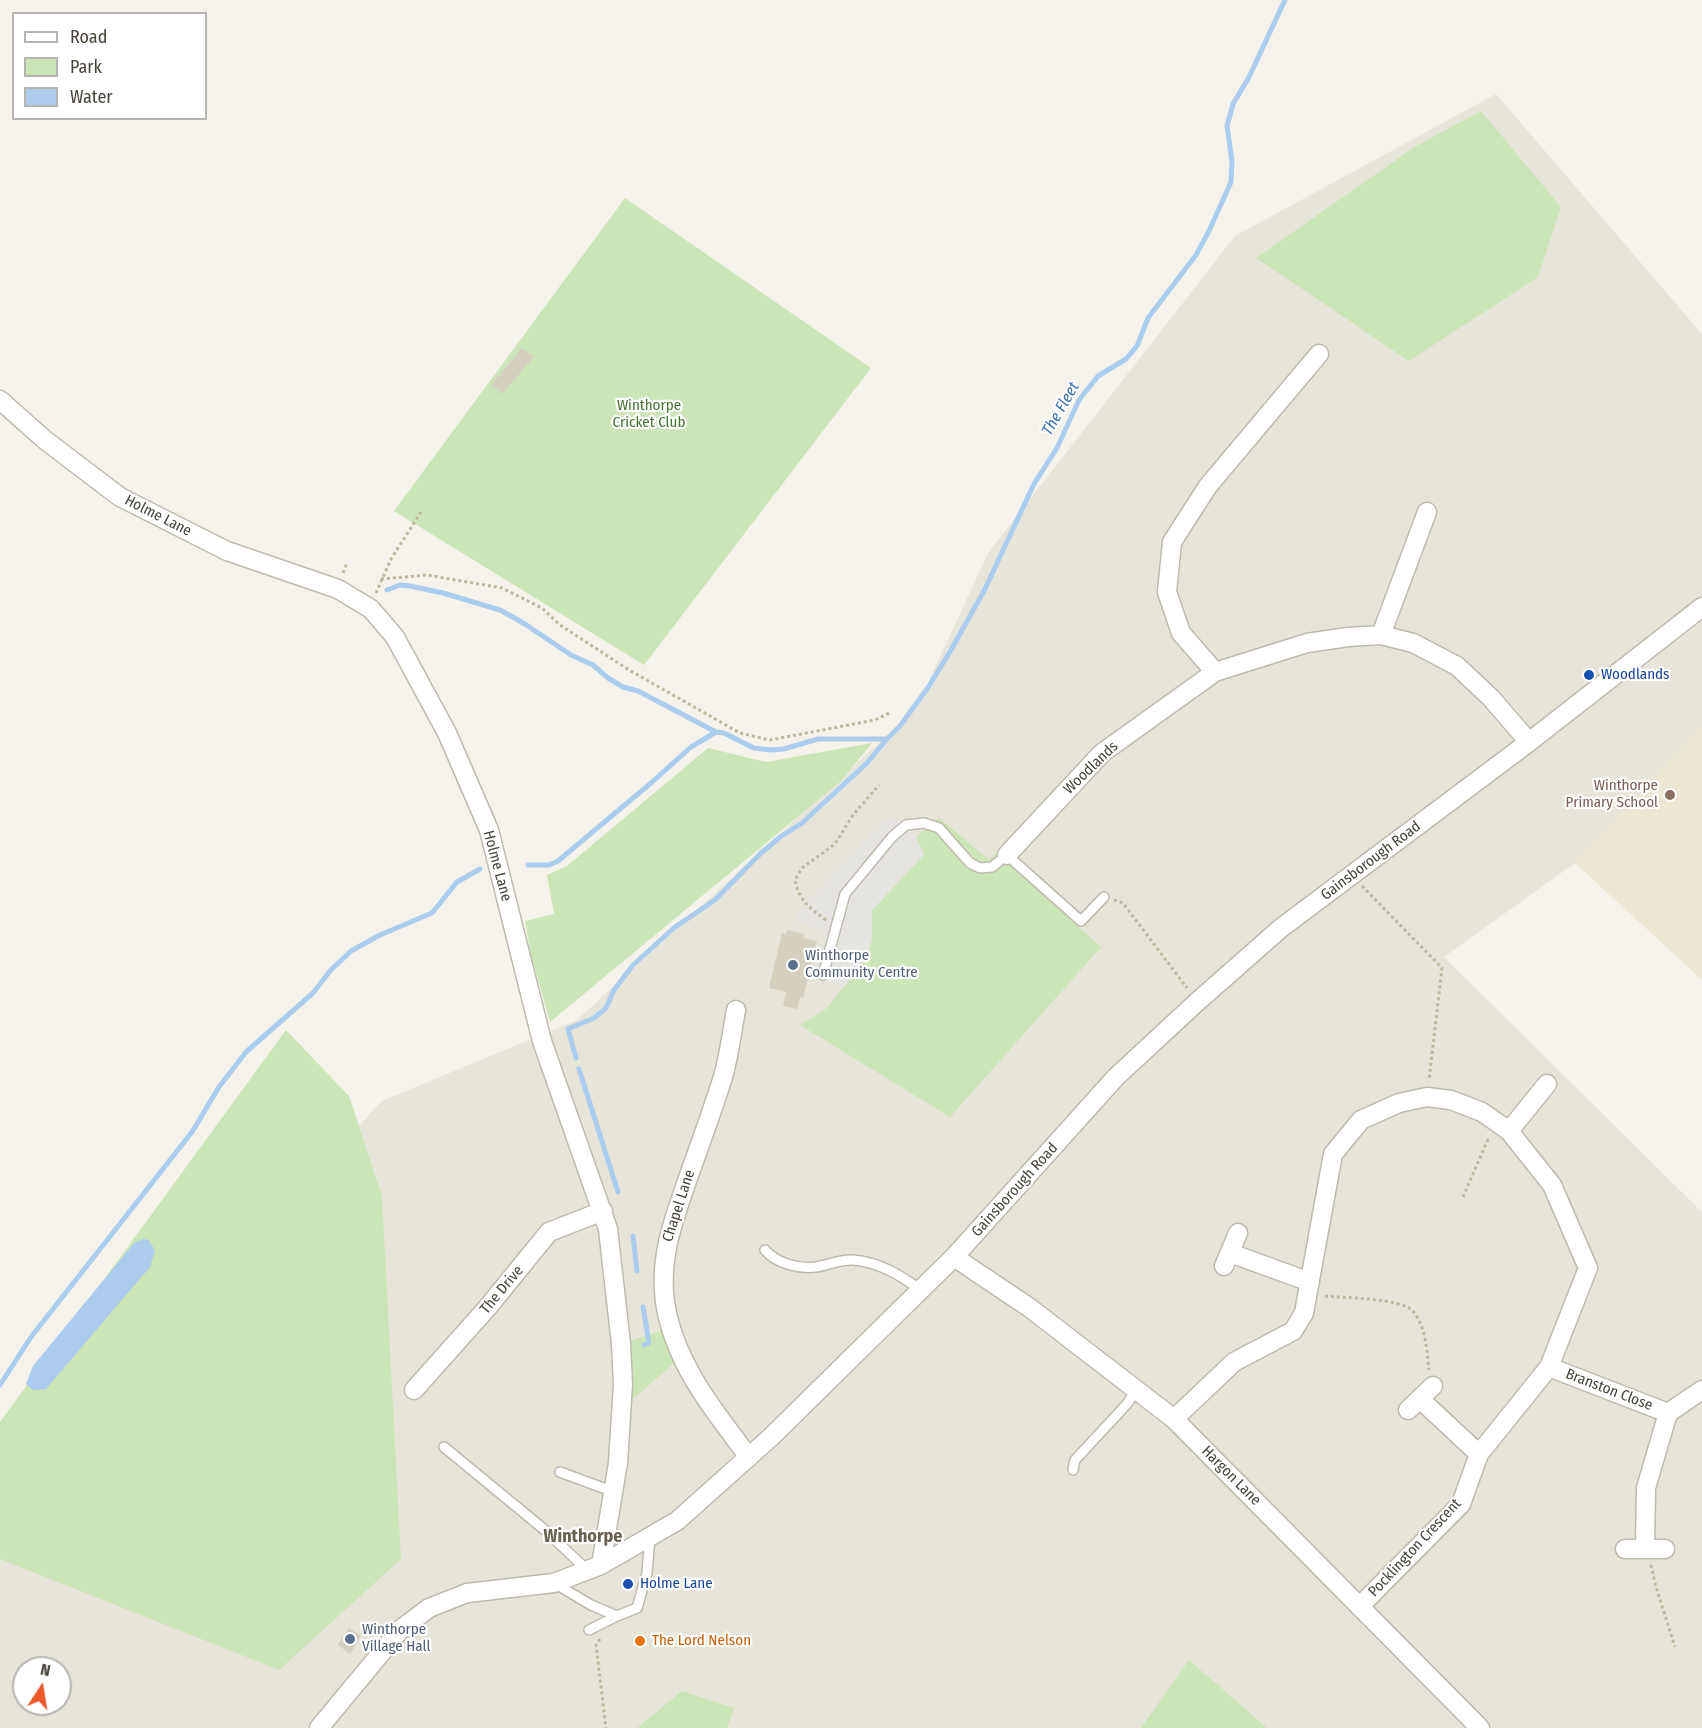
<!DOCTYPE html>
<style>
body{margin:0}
#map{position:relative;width:1702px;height:1728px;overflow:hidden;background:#f4f2ea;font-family:"Fira Sans Condensed",sans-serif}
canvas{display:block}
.legend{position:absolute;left:12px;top:12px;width:195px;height:108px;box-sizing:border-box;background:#fff;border:2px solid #b5b4b0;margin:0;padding:8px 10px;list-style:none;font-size:18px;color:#474339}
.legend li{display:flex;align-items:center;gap:12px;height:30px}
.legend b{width:30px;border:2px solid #b5b4b0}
.north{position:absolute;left:12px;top:1656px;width:60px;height:60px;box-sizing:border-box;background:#fff;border:2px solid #b5b4b0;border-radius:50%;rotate:12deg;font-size:16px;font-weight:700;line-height:24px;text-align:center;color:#474339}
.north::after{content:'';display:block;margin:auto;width:21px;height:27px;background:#eb592b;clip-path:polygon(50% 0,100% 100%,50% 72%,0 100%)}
</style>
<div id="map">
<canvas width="1702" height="1728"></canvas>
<ul class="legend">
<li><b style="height:8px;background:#fff"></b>Road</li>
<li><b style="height:16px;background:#cce5b6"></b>Park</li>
<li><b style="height:16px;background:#abccec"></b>Water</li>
</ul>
<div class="north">N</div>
</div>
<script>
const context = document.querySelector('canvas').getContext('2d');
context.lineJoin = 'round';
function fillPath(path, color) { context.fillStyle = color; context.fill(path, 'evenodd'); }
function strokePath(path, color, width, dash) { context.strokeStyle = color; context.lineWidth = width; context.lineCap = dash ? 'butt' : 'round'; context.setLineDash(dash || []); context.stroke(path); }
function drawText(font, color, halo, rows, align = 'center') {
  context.font = font + ' "Fira Sans Condensed",sans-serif'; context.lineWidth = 4.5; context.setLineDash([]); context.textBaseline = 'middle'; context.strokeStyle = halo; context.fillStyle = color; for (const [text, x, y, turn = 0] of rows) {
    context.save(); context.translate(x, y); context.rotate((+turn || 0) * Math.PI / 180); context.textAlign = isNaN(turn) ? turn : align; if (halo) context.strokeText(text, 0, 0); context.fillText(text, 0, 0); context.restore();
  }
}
fillPath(new Path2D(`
 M1496,94L1702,334V727L1575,863L1444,957L1702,1212V1728H0V1509L382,1101L577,1020L916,709L988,553L1235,236ZM24,1668H60V1704H24Z`), '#e7e4d9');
fillPath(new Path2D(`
 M1702,727V980L1575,863Z`), '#ece7d5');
fillPath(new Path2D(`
 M1481,111L1561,207L1538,277L1409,361L1256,258L1416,146Z
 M625,198L871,368L644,665L394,511Z
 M872,743L841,781L550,1022L531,955L525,921L554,914L547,875L567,866L708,748L766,762Z
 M939,818L989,860L996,853L1101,947L950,1117L800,1025L826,1009L868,956L872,938V910L924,855L916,837Z
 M286,1030L349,1096L382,1196L401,1559L279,1670L0,1559V1422Z
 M672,1327L682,1356L623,1408L621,1344Z
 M1189,1660L1267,1728H1141Z
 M682,1691L734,1708L727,1728H637Z`), '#cce5b6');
fillPath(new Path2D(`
 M884,818L900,819L916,837L924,854L872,910V938L868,956L845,986L815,979L825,931L792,920Z`), '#e6e4e1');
fillPath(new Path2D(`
 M143,1239L149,1240L155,1251L150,1267L46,1389L33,1390L26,1384L33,1366L134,1243Z`), '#abccec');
strokePath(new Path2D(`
 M387,590L400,585L410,586L443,593L500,610L525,624L571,655L593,665L608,678L623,687L638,691L716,732
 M528,865H549L558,861L651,783L691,747L716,732L724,733L754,748L771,750L784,749L818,739H887
 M576,1058L568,1029L594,1018L606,1008L614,990L633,965L675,927L715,900L760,854L780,837L802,823L867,763L887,739L900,726L929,686L951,650L984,591L1034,484L1057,448L1079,400L1098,376L1126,359L1137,346L1148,318L1196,255L1209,231L1231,182L1232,161L1227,126L1233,104L1249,77L1285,0
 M579,1069L618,1192
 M633,1236L637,1271
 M643,1307L649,1343L644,1345
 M0,1385L31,1337L192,1132L219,1087L246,1052L313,993L330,971L351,951L380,935L432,913L457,882L480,869`), '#abccec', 5);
fillPath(new Path2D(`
 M522,348L534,357L502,394L491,385Z
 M787,930L804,934L803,938L817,941L803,998L800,997L797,1009L783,1006L786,992L769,988L782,933L786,934Z
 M349,1628L361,1636L350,1654L338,1645Z`), '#d5cfc0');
const lane = new Path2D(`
 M823,975L845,894L892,837L906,825L924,823L939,828L970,863L980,868L992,867L1007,855L1081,921L1104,897
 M765,1250C777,1264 799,1269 816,1267C829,1265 840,1259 853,1260C879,1262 900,1275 921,1290
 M444,1447L546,1531L587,1570
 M1073,1470L1075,1460L1127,1404L1136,1390
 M560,1472L614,1492
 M554,1583L591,1605L617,1616L637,1608L647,1573L650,1537
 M589,1630L617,1616`);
const street = new Path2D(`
 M0,400L45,440L120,497L227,551L338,589L371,609L395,637L447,733L489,830L542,1041L608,1229L621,1344L623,1384L618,1463L601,1565
 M1381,635L1427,512
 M1215,672L1181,633L1167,592L1172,542L1208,486L1319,354
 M1007,855L1102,753L1215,672L1307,643L1348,637L1381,635L1413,643L1457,666L1491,698L1529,742
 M736,1010C732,1032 729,1056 723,1077C712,1112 699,1147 687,1181C673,1221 659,1259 665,1302C674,1362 713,1410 749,1457
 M1509,1131L1547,1084
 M1230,1253L1310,1282
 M954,1257L1030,1308L1174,1419L1480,1728
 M1224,1266L1238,1233
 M1549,1367L1668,1413L1702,1390
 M414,1390L488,1307L549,1232L603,1211
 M1421,1400L1479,1454
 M1408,1410L1433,1386
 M1174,1419L1234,1362L1293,1331L1304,1313L1333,1154L1361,1120L1399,1103L1427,1097L1451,1100L1482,1112L1509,1131L1552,1185L1588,1268L1549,1367L1479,1454L1461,1504L1360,1606
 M1645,1548L1646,1488L1668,1413
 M1625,1549H1665
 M319,1728L401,1629L429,1608L467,1593L554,1583L601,1565L677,1521L771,1437L954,1257L1116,1077L1197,1002L1281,928L1529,742L1702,607`);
strokePath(lane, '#bfbaad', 12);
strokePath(street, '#bfbaad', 21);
strokePath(new Path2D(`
 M343,573L347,563
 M381,579L427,575L502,588L542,608L560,625L629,670L740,733L770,740L875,720L891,712
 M376,593L391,559L421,512
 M1362,886L1442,968L1429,1080
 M1114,900L1123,903L1187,988
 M826,920C810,908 799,901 795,880L802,868L835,844L853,815L879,785
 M1463,1197L1489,1137
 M1325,1296C1343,1298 1401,1298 1413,1311C1426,1327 1427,1351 1429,1370
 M1651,1565L1656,1587L1675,1647
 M600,1639L596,1645L606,1728`), '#c0b79f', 3, [3, 3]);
strokePath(lane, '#fff', 9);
strokePath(street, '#fff', 18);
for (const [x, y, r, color] of [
 [1589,675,6,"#1a4fb4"],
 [1670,795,6,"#8d6e63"],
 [793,965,6,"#5c6f8a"],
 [628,1584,6,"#1a4fb4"],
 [350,1639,6,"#5c6f8a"],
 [640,1641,6,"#e8710a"]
]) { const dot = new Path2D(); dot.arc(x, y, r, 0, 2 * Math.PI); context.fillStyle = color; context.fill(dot); strokePath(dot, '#fff', 2); }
drawText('15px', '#44762f', '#fff', [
 ["Winthorpe",649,406],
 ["Cricket Club",649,423]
]);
drawText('15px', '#474339', '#fff', [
 ["Holme Lane",158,516,27],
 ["Woodlands",1091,768,-44],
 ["Gainsborough Road",1371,861,-37],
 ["Holme Lane",497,866,75],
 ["Gainsborough Road",1015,1190,-48],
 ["Chapel Lane",679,1206,-72],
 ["The Drive",502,1290,-50],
 ["Branston Close",1609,1390,21],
 ["Hargon Lane",1231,1476,45],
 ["Pocklington Crescent",1415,1548,-47]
]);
drawText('15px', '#164399', '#fff', [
 ["Woodlands",1601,675],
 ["Holme Lane",640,1584]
], 'left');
drawText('15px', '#785e54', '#fff', [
 ["Winthorpe",1658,786],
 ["Primary School",1658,803]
], 'right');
drawText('15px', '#4e5e75', '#fff', [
 ["Winthorpe",805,956],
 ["Community Centre",805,973],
 ["Winthorpe",362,1630],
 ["Village Hall",362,1647]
], 'left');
drawText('15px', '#c56008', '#fff', [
 ["The Lord Nelson",652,1641]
], 'left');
drawText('italic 16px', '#3971ac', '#fff', [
 ["The Fleet",1061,409,-60]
]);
drawText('bold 18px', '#696251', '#fff', [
 ["Winthorpe",583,1537]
]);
</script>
